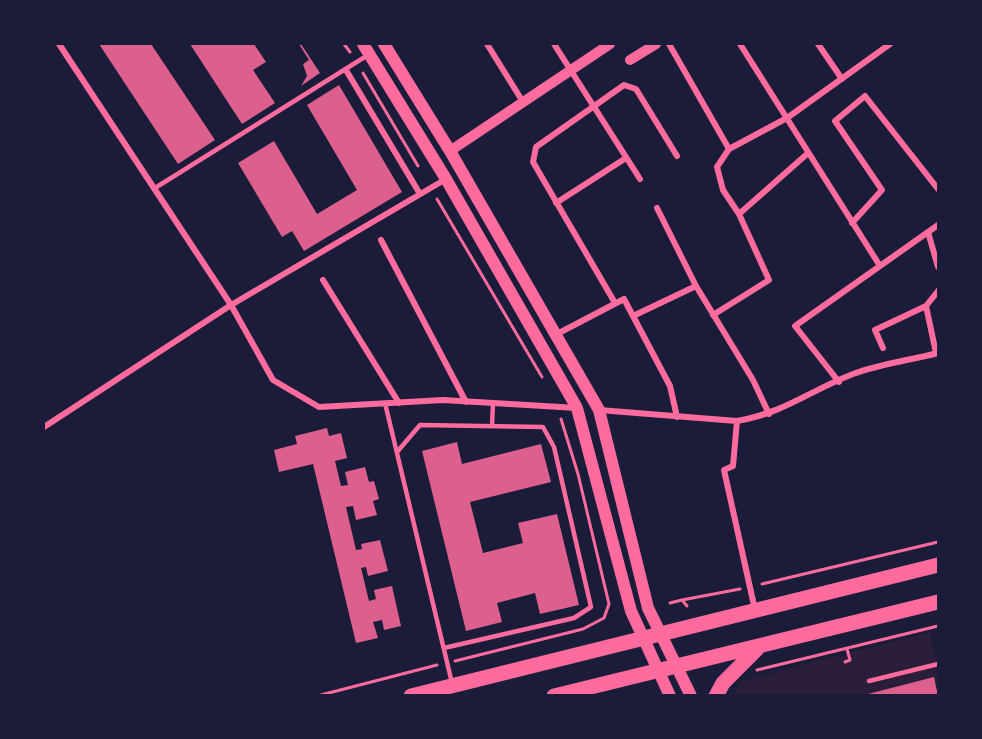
<!DOCTYPE html>
<style>
body{margin:0}
#map{position:relative;width:982px;height:739px;overflow:hidden;background:#1b1b3a;font-family:Spectral,serif}
canvas{display:block}
.frame{position:absolute;inset:0;border:45px solid #1b1b3a;pointer-events:none}
</style>
<div id="map">
<canvas width="982" height="739"></canvas>
<div class="frame"></div>
</div>
<script>
const context = document.querySelector('canvas').getContext('2d');
context.lineJoin = 'round';
function fillPath(path, color) { context.fillStyle = color; context.fill(path, 'evenodd'); }
function strokePath(path, color, width, dash) { context.strokeStyle = color; context.lineWidth = width; context.lineCap = dash ? 'butt' : 'round'; context.setLineDash(dash || []); context.stroke(path); }
fillPath(new Path2D(`
 M930,632L938,668V695L733,696L741,681Z`), '#2a1e3b');
fillPath(new Path2D(`
 M99,44H151L215,140L178,164Z
 M190,44H254L266,62L253,70L275,103L242,124Z
 M299,44H301L320,73L301,86L307,76L303,64L309,60Z
 M339,85L402,192L304,251L292,231L282,237L238,163L274,141L317,214L357,190L307,105Z
 M327,428L329,436L341,433L347,458L335,461L341,486L348,485L345,472L365,467L369,482L374,481L379,499L373,501L377,515L356,520L353,506L346,507L356,550L362,549L361,544L380,540L388,571L368,576L366,567L361,568L369,601L376,599L374,590L392,586L401,626L384,630L382,620L373,622L378,638L356,643L313,464L279,472L274,450L297,444L295,436Z
 M457,442L462,464L541,444L551,482L470,502L483,553L523,543L518,523L557,514L579,605L540,614L535,593L497,603L502,622L466,631L422,451Z
 M934,677L938,696H864V695Z`), '#dd5f8e');
strokePath(new Path2D(`
 M344,44L350,52
 M363,73L418,166
 M437,199L542,377
 M762,584L938,542
 M682,600L740,589
 M670,603L682,600L687,606
 M455,661L583,629L604,618L609,604L578,474L561,419
 M845,662L850,660L847,649
 M757,670L938,626
 M317,696L437,665`), '#ff6b9d', 3);
strokePath(new Path2D(`
 M155,188L368,55
 M385,403L452,683
 M492,426L493,403
 M397,452L420,425L543,427L554,447L591,607L574,618L444,648
 M869,681L938,664`), '#ff6b9d', 4.5);
strokePath(new Path2D(`
 M59,44L231,305L273,380L319,407L443,400L577,408
 M487,44L523,102
 M554,44L640,179
 M669,44L729,149
 M740,44L880,266
 M818,44L842,79
 M346,70L420,194
 M556,203L626,158
 M657,208L696,286L753,380L769,414
 M739,214L807,154
 M852,223L882,190L835,121L865,96L938,189
 M928,232L938,267
 M381,240L466,402
 M323,280L399,403
 M615,303L533,162L536,147L624,85L636,89L677,156
 M926,306L936,353
 M713,315L769,280L739,214L723,190L717,167L729,149L787,118L890,44
 M633,316L696,286
 M557,334L624,299L670,386L677,417
 M883,348L875,330L926,306L938,291
 M839,382L795,326L938,225
 M599,410L737,421C784,413 811,390 853,374C880,364 911,360 938,353
 M737,421L733,466L724,470L755,610
 M44,427L231,305L446,179`), '#ff6b9d', 6);
strokePath(new Path2D(`
 M630,60L656,44
 M450,151L610,44`), '#ff6b9d', 10);
strokePath(new Path2D(`
 M363,44L446,179L577,408L631,611L670,696
 M384,44L450,151L599,410L648,608L691,696`), '#ff6b9d', 12);
strokePath(new Path2D(`
 M411,696L938,565
 M554,696L938,602
 M716,696L723,683L757,649`), '#ff6b9d', 15);
</script>
